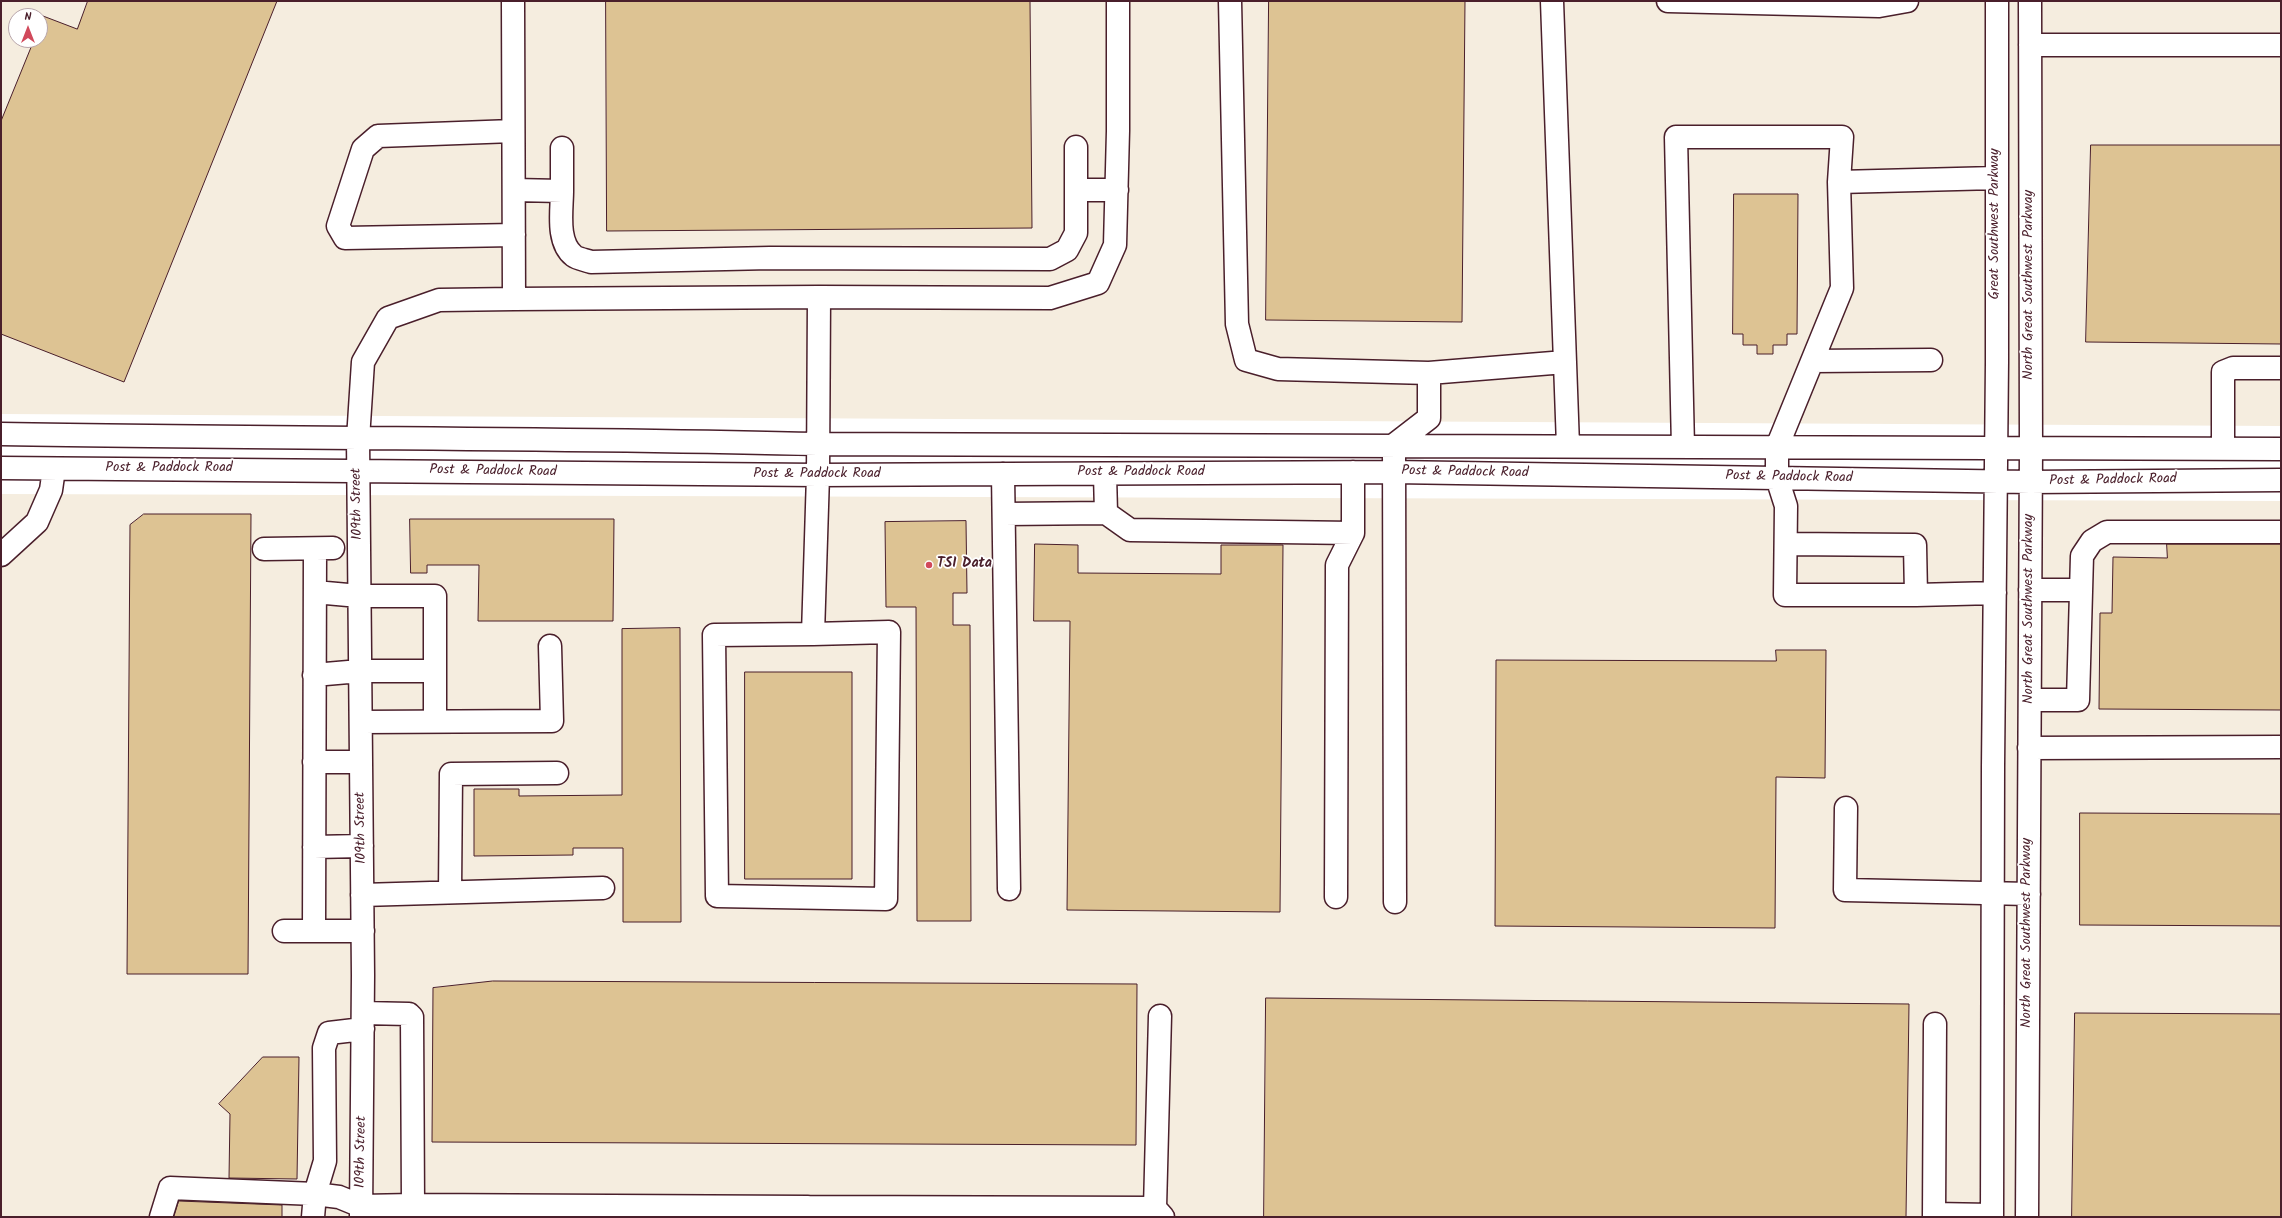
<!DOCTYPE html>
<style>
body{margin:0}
#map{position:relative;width:2282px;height:1218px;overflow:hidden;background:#fff;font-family:Kalam,sans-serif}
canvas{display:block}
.frame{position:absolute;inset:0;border:2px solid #4a1f2b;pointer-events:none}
.north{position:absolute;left:8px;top:8px;width:40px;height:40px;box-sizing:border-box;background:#fff;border:1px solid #b7a5aa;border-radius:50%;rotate:0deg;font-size:11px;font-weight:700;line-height:16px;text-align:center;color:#4a1f2b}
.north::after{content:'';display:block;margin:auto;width:14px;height:18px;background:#d1495b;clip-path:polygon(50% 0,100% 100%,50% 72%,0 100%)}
</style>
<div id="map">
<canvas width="2282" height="1218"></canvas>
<div class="frame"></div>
<div class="north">N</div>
</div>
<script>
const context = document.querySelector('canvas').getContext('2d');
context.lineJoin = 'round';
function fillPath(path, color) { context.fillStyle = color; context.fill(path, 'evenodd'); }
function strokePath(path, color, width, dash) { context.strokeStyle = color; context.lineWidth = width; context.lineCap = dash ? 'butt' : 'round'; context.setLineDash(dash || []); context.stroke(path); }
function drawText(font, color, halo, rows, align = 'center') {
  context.font = font + ' Kalam,sans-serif'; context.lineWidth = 3.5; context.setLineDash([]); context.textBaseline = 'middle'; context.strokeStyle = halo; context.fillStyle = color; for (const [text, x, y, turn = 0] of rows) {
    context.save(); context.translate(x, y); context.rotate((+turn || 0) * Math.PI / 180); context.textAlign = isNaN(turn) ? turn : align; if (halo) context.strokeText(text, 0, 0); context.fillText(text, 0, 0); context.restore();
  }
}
fillPath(new Path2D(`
 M1,1H2281V426L1,414ZM16,16H40V40H16Z
 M1,494L2281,501V1217H1Z`), '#f5eddf');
const building = new Path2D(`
 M88,1H277L124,382L1,334V121L34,40H40V24L43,16L77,29Z
 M606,1H1030L1032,228L607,231Z
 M1269,1H1465L1462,322L1266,320Z
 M2091,145H2281V344L2086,342Z
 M1734,194H1798L1797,334H1787V345H1773V354H1757V345H1743V334H1733Z
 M144,514H251L248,974H127L130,525Z
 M410,519H614L613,621H478L479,565H427V573H411Z
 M966,521L967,593H953V625H970L971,921H917L916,607H886L885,522Z
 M1035,544L1078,545V573L1221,574V545H1283L1280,912L1067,910L1070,621H1034Z
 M2167,544H2281V710L2099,709L2100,613H2112L2113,557L2167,558Z
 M680,628L681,922H623V848H573V855L474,856V789H519V796L622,795V629Z
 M1776,650H1826L1825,778L1776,777L1775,928L1495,926L1496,660L1776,661Z
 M745,672H852V879H745Z
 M2080,813L2281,814V926L2080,925Z
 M493,981L1137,984L1136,1145L432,1142L433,988Z
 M1266,998L1909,1004L1906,1217H1264Z
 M2075,1013L2281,1014V1217H2072Z
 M263,1057H299L297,1179L229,1178L230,1114L219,1104Z
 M179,1201L282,1205V1217H174Z`);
fillPath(building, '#ddc393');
strokePath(building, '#4a1f2b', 1);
const minor = new Path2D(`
 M1230,1L1237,324L1246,360L1278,369L1429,373V418L1394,445L1395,902
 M1552,1L1568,446
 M1668,1L1879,6L1907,1
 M2030,45H2281
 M513,131L378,136L363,149L338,226L345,238L514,235
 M514,190L562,191V148
 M1076,190H1117
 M562,191C562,210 556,242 574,256C578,259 586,260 591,262L770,258L1050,259L1067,250L1076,233V147
 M819,297L1050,298L1098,283L1115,245L1118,131V1
 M514,299L819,297L818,475L813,634L889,632L886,899L717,896L714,635L813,634
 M1813,361L1931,360
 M1429,373L1565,362
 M1,434C273,439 546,437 818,444L2281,449
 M1683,447L1676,137H1842L1839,182
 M2223,449V372L2233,368H2281
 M1,468L818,475L1394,472L2030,482L2281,480
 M1003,474L1009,889
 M1106,513L1130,530L1353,533V472
 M1004,514L1106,513L1105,474
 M1786,544L1915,545L1916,595H1785L1786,506L1777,478V447L1842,288L1839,182L1996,178
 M264,549L333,548
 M1,555L37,522L51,490L54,469
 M2030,590H2081
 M1916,595L1995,593
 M435,671V721
 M314,675L360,671H435V596H359L315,592
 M2030,700H2078L2082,556L2092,541L2107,532H2281
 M361,722L552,721L550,646
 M2029,748L2281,747
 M314,762H361
 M1846,808L1845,890L2029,894
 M314,847L362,846
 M450,892L451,774L557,773
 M362,895L603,888
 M1336,897L1337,565L1353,533
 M284,931H363
 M314,931L315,549
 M1155,1208L1160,1016
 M1934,1214L1992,1215
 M161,1217L170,1188L315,1194L339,1197L361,1206L413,1205L412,1017L409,1014L363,1013
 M313,1217L315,1194L325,1161L324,1048L329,1033L363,1029
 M361,1217L363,975L358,439L363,362L388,318L439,300L514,299L513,1
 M413,1217V1205L808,1207
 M809,1217L808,1207L1155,1208L1163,1217
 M1934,1217L1935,1024
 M1992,1217L1993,766L1997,362V1
 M2027,1217L2031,448L2030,1`);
strokePath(minor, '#4a1f2b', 25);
strokePath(minor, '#fff', 22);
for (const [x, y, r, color] of [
 [929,565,4,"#d1495b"]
]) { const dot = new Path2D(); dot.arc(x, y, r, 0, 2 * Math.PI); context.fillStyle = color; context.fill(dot); strokePath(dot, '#fff', 1.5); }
drawText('14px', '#4a1f2b', '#fff', [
 ["Great Southwest Parkway",1996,224,-90],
 ["North Great Southwest Parkway",2030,285,-90],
 ["Post & Paddock Road",169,469],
 ["Post & Paddock Road",493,472,1],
 ["Post & Paddock Road",1141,473],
 ["Post & Paddock Road",1465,473,1],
 ["Post & Paddock Road",817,475],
 ["Post & Paddock Road",1789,478,1],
 ["Post & Paddock Road",2113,481,-1],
 ["109th Street",358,504,-91],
 ["North Great Southwest Parkway",2030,609,-90],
 ["109th Street",362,828,-91],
 ["North Great Southwest Parkway",2028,933,-90],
 ["109th Street",362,1152,-89]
]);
drawText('bold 14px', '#4a1f2b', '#fff', [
 ["TSI Data",937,565]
], 'left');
</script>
